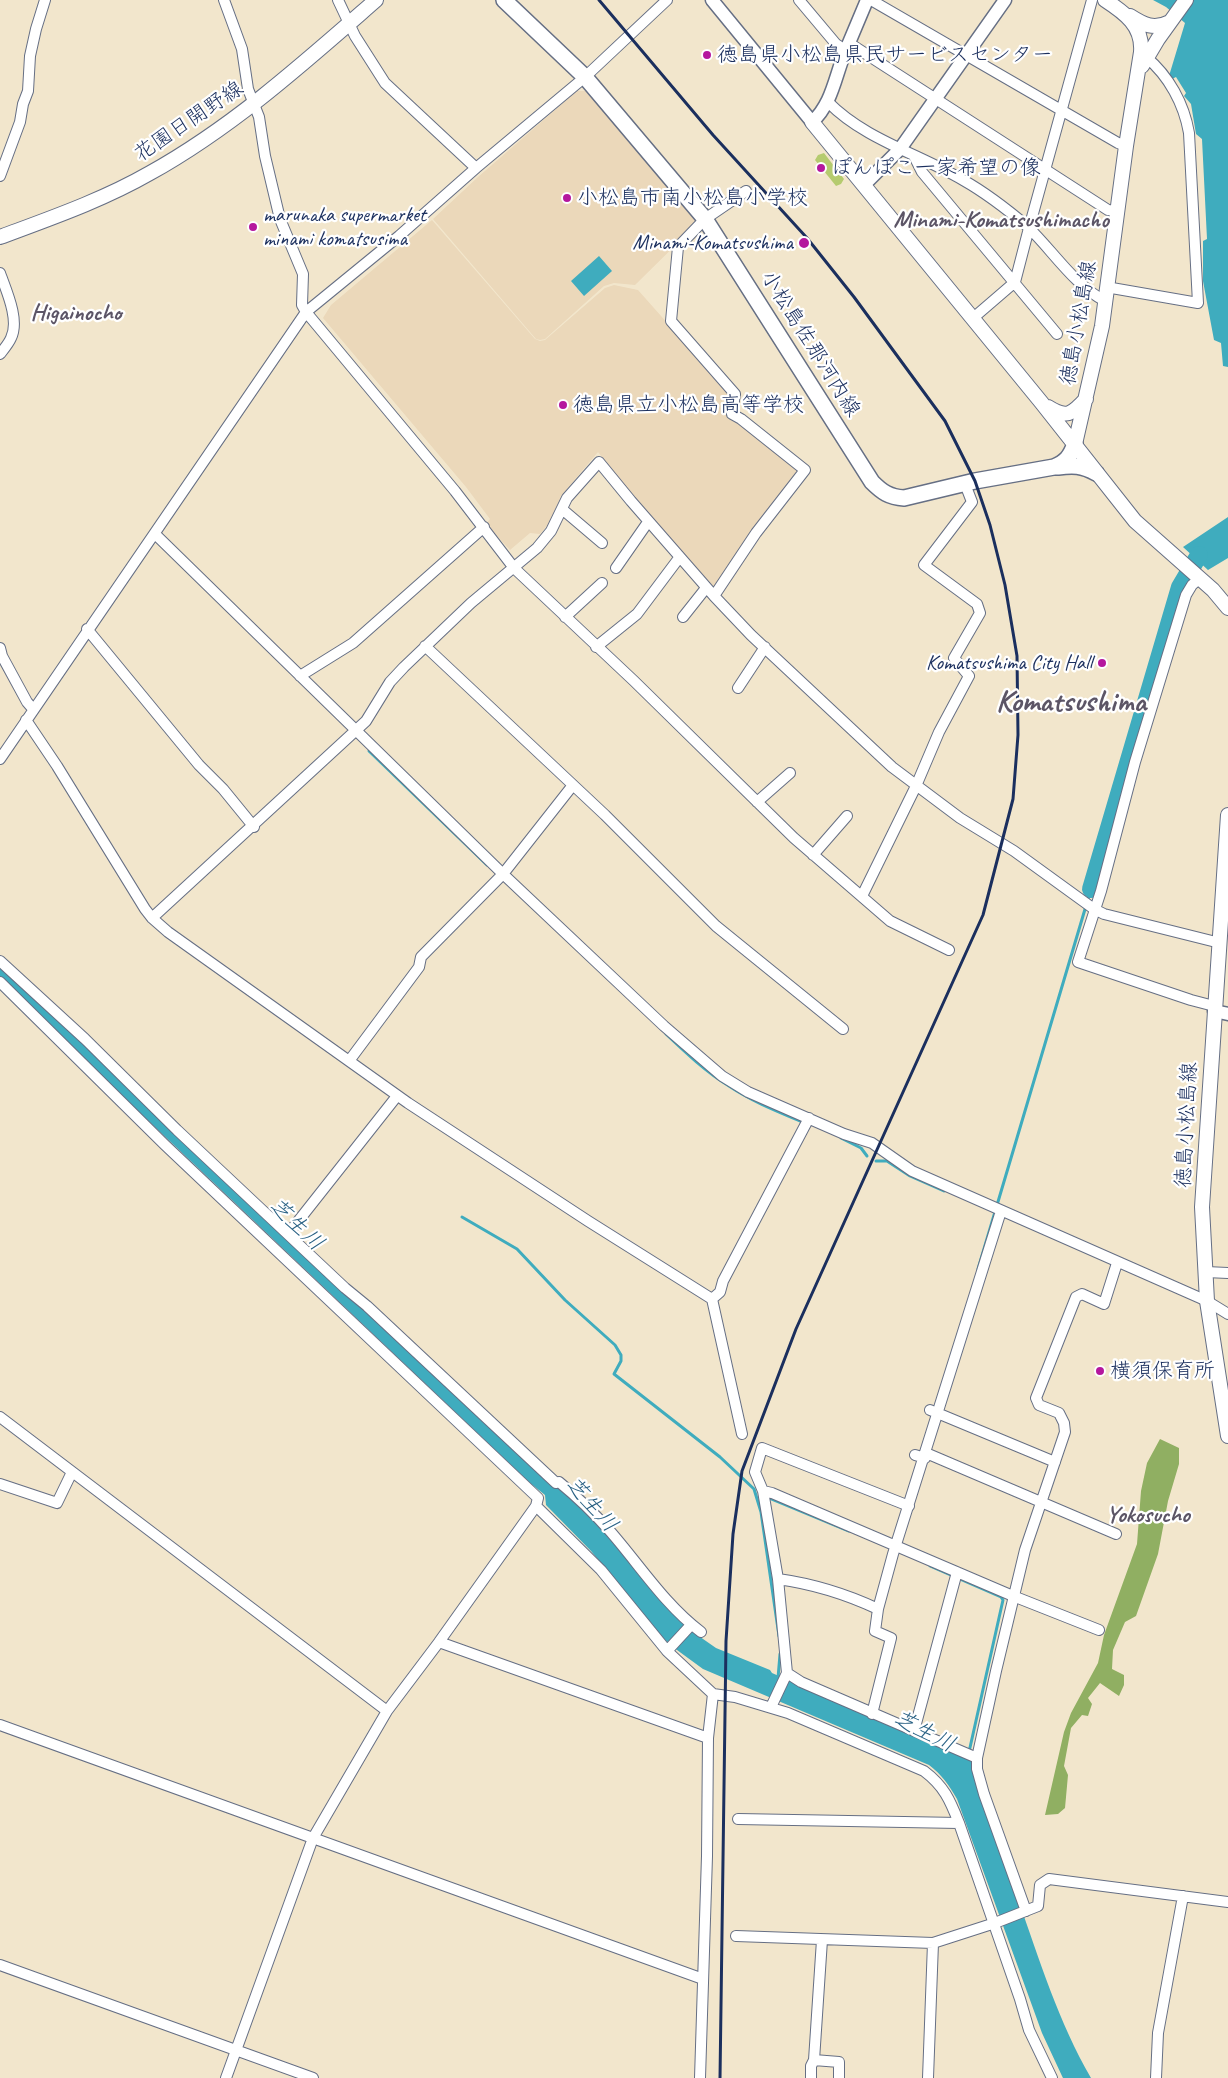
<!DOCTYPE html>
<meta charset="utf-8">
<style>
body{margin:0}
canvas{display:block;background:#f2e6cc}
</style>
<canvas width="1228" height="2078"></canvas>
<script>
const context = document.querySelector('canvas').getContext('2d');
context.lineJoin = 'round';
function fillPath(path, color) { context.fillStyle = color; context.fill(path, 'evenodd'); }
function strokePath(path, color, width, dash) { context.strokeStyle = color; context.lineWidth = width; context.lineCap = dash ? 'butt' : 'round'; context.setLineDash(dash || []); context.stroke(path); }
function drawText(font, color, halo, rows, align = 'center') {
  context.font = font + ' Caveat,"Klee One",sans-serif'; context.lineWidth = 4.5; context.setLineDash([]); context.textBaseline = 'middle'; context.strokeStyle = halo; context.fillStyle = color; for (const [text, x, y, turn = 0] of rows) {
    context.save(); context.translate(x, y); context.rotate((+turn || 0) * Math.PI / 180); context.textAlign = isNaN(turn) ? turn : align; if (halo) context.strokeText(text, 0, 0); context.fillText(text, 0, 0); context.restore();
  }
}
fillPath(new Path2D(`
 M577,91H585L621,128L699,222L635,285L614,283L604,286L545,339L540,340L536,339L433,219L478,177Z
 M432,220L535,339L540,341L545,340L605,288L614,285L638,290L732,396L726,414L732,421L738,422L800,472L714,589L640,506L598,452L561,496L551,521L540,534L530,533L510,550L486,524L490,519L466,487L323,318L331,305Z`), '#ebd8ba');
fillPath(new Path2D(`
 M824,153L844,179L841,184L836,186L815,160L818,155Z`), '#b5cb6f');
fillPath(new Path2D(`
 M1160,1439L1179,1448V1464L1168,1501L1158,1554L1136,1616L1125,1622L1113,1650L1112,1669L1124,1675V1685L1119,1696L1100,1683L1088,1698L1092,1704L1088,1716L1082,1715L1071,1728L1064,1766L1068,1775L1065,1808L1058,1814L1045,1815L1064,1732L1071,1713L1098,1663L1104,1635L1137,1544L1141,1491L1147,1463Z`), '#90af62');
fillPath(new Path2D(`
 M1153,0H1228V367L1223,366L1221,343L1214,340L1203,281V241L1207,239L1202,139L1196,134L1191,104L1184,96L1186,93L1176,77L1172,79L1169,76L1185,23L1166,7Z
 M599,256L612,271L584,296L571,281Z
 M1228,517V558L1208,570L1183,547Z
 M0,964L558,1485L608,1534L693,1632L716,1648L770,1670L772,1673L973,1761C984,1808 1002,1853 1018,1899C1039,1959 1059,2023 1091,2078H1063L1062,2076L1042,2033L957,1799C949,1785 942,1775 929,1765L703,1669L677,1650L664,1639L591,1551L546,1505L545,1495L530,1483L118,1092L0,976Z`), '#3facbe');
strokePath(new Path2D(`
 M369,751L487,865
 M666,1034C686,1053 706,1072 729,1086C753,1102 779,1112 805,1123
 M841,1138L861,1148L867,1156
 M876,1161H887L910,1176L944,1191
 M462,1217L517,1249L565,1300L615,1345L621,1355V1361L614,1374L720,1457L754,1489L761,1512L779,1636
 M978,1269L1091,889
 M767,1497L849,1531
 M930,1566L1001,1597L1003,1600L969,1752
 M778,1678L780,1654`), '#3facbe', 3);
strokePath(new Path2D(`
 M1091,889L1180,587L1199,555`), '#3facbe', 18);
const minor = new Path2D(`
 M224,0L242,49L248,89L259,117L265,156L280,219L303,274L302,305L306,312L455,491L514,568L634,681L794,838L890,921L949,950
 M338,0L355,36L385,83L476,168
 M799,0L836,44L845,50
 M871,0L1118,143L1126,146
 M849,43L1108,210L1118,211
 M828,102C864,139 919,154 963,180C986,193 1008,210 1028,227C1053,251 1074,285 1105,301
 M914,156L922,172L1057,334
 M0,176L20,122L23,104L28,91L30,56L36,29L45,0
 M0,273C6,290 20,320 11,338C9,343 4,349 0,354
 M1106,287L1198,303L1189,133C1184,104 1169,76 1146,57
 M972,319L1015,282L1029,228L1092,0
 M562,509L602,543
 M155,534L503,874L664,1026L722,1076L748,1092L844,1134L872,1143L912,1171L1207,1301L1228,1314
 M616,568L648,522
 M1200,578L1192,585L1186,595L1135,762L1101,891L1078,962L1191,1000L1214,1006
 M714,596L756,533L805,470L741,419L732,414L735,394L671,321L678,247L705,219L746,191
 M565,617L602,583
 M683,617L706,588
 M87,629L199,765L223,789L254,827
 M425,646L605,815L716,926L843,1029
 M596,647L637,614L679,558
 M0,648L2,656L27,702L33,709
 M300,676L353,643L484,527
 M738,688L765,647
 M26,720L57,766L145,909L152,918L168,932L408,1103L588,1221L712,1299L742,1434
 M0,759L306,312L399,236L476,168L585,77L667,0
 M757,802L790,773
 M813,855L847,816
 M862,896L916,786L939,732L969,676L954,658L980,613L977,604L924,565L972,502L965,484
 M152,918L366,721L390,682L404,667L471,603L537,548L551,531L567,498L599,462L631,501L714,596L751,635L892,767L960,818L1014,851L1094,909L1104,914L1220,943
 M0,961L85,1039L177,1130L345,1288L367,1306L556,1483L559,1482C576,1496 593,1512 609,1530C639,1564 664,1604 701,1632
 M0,982L165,1145L538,1498L536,1506L601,1570L667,1651L713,1694L735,1697L788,1713L924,1771C944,1786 950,1800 959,1823L1020,1999L1029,2030L1052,2078
 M349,1061L419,967L421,957L503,874L573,785
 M288,1234L397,1096
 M1206,1272L1228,1273
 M712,1299L720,1292L723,1281L809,1118
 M930,1410L1055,1462
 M0,1417L387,1711
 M926,1453L1116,1534
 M915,1455L925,1458
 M0,1484L57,1503L72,1472
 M763,1491L772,1493L1013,1596L1099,1630
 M778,1579C814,1584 846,1594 878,1609
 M439,1642L708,1738
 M667,1651L691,1625
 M787,1673L801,1682L977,1758
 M771,1707L787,1673L778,1579L763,1491L755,1472L762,1448L909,1506
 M872,1714L891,1638L875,1631L878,1609L893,1554L1001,1211
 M0,1725L703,1979
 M914,1731L957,1572
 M738,1819L959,1823
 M1026,1911L984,1794L977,1769V1758L996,1671L1025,1550L1065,1432L1064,1423L1059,1413L1039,1405L1036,1398L1076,1297L1082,1294L1104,1304L1117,1263
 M736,1936L933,1943L995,1923L1038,1906L1040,1885L1049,1879L1228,1902
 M0,1965L313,2078
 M814,2060L839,2062V2078
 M226,2078L313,1838L387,1711L439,1642L536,1506
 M700,2078L707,1856L708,1738L713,1694
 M811,2078V2066L814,2060L822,1940
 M928,2078L933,1943
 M1156,2078L1158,2033L1183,1896`);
const tertiary = new Path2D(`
 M712,0L812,122C833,103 835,75 846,50C853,33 860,17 867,0
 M864,185L900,149L1005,0
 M1214,1011L1228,1014`);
const secondary = new Path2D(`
 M1130,16C1144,25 1154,30 1170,22
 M1142,66L1158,39L1186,0
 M812,122L1041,402L1135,521L1213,590L1228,608
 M0,237C51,218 103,200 150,173C233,127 305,62 376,0
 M1048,407C1067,419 1072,414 1086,399
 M1075,444L1102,326L1126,146L1141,52C1143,26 1125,13 1105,0
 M1228,815L1202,1207L1207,1301L1228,1436`);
const primary = new Path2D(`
 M504,0L585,77L705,219L872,482C882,492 889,497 904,498L975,481L1054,467C1066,462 1070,457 1075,444
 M1058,467C1073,465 1082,465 1096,473`);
strokePath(minor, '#666f84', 12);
strokePath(tertiary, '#666f84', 15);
strokePath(secondary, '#666f84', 16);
strokePath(primary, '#666f84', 18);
strokePath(minor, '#fff', 10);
strokePath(tertiary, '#fff', 12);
strokePath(secondary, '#fff', 14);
strokePath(primary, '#fff', 15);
strokePath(new Path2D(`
 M599,0L713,135L807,238L854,297L945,421L975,481L990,525L1005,585L1017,656L1018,735L1013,799L983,915L796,1329L742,1471L733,1534L726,1641L720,2078`), '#1b2f5e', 3);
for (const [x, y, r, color] of [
 [707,55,5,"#b5179e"],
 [821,168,5,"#b5179e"],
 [567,198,5,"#b5179e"],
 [253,227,5,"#b5179e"],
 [804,243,6,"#b5179e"],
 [563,405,5,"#b5179e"],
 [1102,663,5,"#b5179e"],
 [1100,1371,5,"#b5179e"]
]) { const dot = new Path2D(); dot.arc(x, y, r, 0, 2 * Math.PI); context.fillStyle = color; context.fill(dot); strokePath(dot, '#fff', 2); }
drawText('21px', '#1b2f5e', '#fff', [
 ["徳島県小松島県民サービスセンター",717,55],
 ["ぽんぽこ一家希望の像",831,168],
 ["小松島市南小松島小学校",577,198],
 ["marunaka supermarket",263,215],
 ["minami komatsusima",263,239],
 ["Minami-Komatsushima",793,243,"right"],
 ["徳島県立小松島高等学校",573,405],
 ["Komatsushima City Hall",1092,663,"right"],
 ["横須保育所",1110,1371]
], 'left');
drawText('21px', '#1b2f5e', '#fff', [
 ["花園日開野線",189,122,-34],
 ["徳島小松島線",1079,323,-80],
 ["小松島佐那河内線",810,344,58],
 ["徳島小松島線",1187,1125,-87]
]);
drawText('italic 22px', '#296184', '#fff', [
 ["芝生川",296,1225,43],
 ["芝生川",591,1505,48],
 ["芝生川",924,1732,27]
]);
drawText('bold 24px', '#5c5566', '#fff', [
 ["Minami-Komatsushimacho",1001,221],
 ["Higainocho",76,314],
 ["Yokosucho",1148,1516]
]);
drawText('bold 31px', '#5c5566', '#fff', [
 ["Komatsushima",1071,703]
]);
</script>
